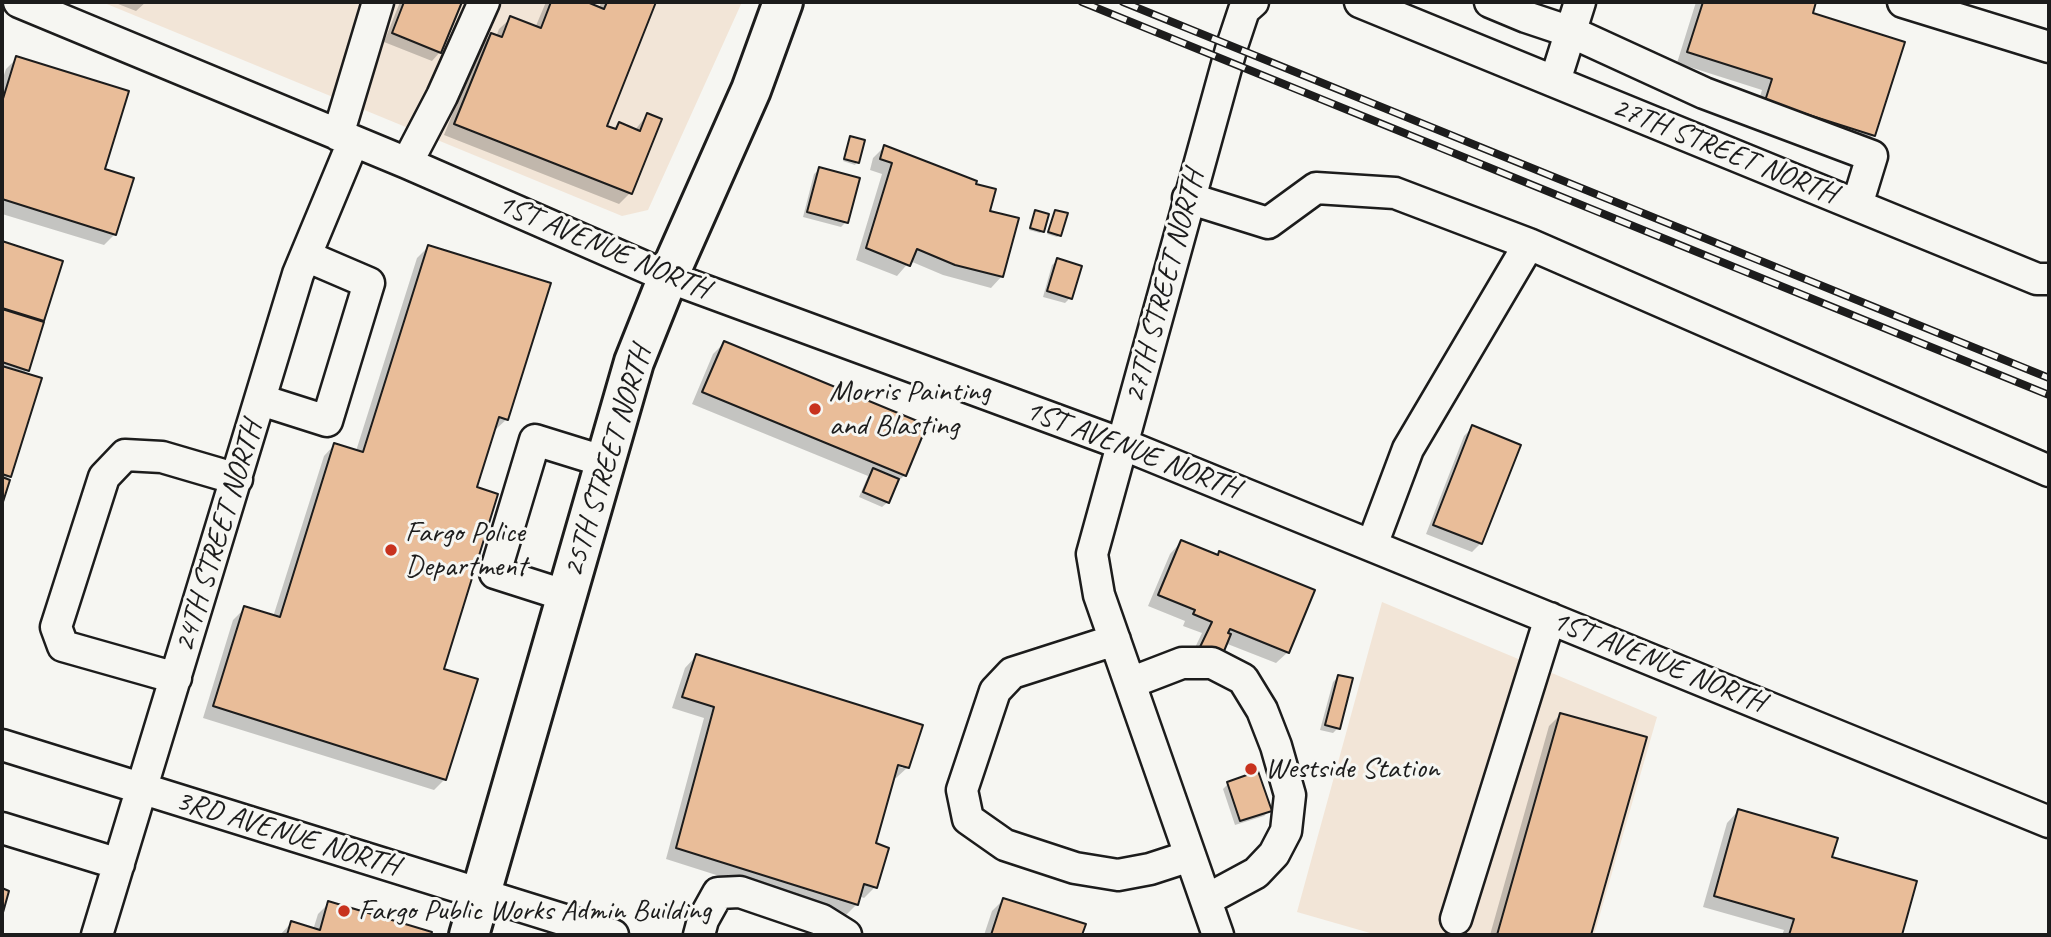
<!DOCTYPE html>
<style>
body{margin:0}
#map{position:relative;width:2051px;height:937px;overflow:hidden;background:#f6f6f2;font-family:Caveat,sans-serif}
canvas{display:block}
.frame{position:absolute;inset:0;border:4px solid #1c1c1c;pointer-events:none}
</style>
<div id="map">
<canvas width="2051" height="937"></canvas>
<div class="frame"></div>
</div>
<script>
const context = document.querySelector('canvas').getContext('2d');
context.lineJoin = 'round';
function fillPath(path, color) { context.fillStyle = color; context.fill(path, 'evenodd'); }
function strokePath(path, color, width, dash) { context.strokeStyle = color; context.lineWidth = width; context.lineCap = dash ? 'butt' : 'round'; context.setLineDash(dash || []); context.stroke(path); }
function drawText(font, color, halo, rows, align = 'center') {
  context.font = font + ' Caveat,sans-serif'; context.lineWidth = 6; context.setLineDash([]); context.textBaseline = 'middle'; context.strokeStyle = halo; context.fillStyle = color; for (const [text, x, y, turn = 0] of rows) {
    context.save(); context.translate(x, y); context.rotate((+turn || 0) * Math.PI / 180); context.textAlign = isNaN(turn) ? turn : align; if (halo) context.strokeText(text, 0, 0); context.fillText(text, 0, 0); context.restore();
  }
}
fillPath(new Path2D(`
 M102,2H742L648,210L622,216Z
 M1382,602L1657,717L1594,935H1377L1297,912Z`), '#f2e5d7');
fillPath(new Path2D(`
 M113,2H146L136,11Z
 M400,2H460L440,52L432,61L384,42Z
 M546,2H582L599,9L601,2H654L605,127L613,130L619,124L635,130L647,115L630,193L619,204L444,135L480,46L491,35L496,37L499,29L511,18L535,28Z
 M1696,2H1815L1811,14L1873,135L1862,147L1755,113L1762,90L1677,63Z
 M17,58L102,170L115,234L104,245L2,214V81L6,69Z
 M851,138L857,162L855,165L843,161Z
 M884,147L974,185L988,212L1002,276L991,288L943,275L910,261L897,276L856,260L882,174L870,170L873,158Z
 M820,169L846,222L841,227L803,217L814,174Z
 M1036,212L1042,231L1040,233L1029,230Z
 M1055,212L1060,235L1057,237L1047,234Z
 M2,243L61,262L27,370L23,374L9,476L5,480L8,481L2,499Z
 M428,247L507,419L495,430H493L475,488L442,670L445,779L434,790L203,718L233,620L245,608L273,617L324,456L335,444L356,451L417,258Z
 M1058,260L1070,298L1065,303L1043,297L1052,265Z
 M724,343L905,475L894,485L888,502L882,507L859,497L868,476L692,404L713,354Z
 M1472,428L1481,543L1472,552L1426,534L1464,436Z
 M1181,542L1288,652L1276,663L1225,643L1190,658L1202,633L1183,626L1185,621L1148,606L1170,554Z
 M696,656L920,726L908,767L896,778L893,777L874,844L887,849L875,887L864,898L859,896L857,904L845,916L666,859L704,718L672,708L685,668ZM890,760L903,764V768L889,764Z
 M1338,677V728L1333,733L1320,730L1333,682Z
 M1561,714L1644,738L1589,935H1490L1549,726Z
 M1228,784L1270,810L1264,816L1235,825L1223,789Z
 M1738,811L1830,859L1915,882L1900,935H1782L1784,930L1703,907L1727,823Z
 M1003,900L1084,925L1081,935H984L992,911Z
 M329,903L429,933V935H280L291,923L313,930L318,914Z`), '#0003');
const building = new Path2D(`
 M404,2H462L441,53L392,33Z
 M551,2H587L604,9L607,2H656L607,126L616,129L619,122L640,131L647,113L662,119L632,194L454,124L491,33L502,37L510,16L541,28Z
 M1703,2H1816L1813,13L1905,42L1875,136L1765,101L1772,79L1687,52Z
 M16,56L129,91L105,169L134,178L116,235L2,199V102Z
 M850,136L865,140L859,163L844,159Z
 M884,145L977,181L976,184L996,189L990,211L1019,218L1003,277L955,265L917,249L910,266L866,248L892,163L880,159Z
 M819,167L860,178L848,223L807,212Z
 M1035,210L1049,214L1044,232L1030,228Z
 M1055,210L1068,213L1061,236L1048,232Z
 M2,241L63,261L44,321L2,308Z
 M428,245L551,283L508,420L499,417L477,487L498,494L444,669L478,679L446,780L213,706L244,606L280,617L334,443L363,452Z
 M1057,258L1082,266L1072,299L1047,291Z
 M2,309L44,322L29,371L2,362Z
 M724,341L927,425L906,476L702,392Z
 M2,366L42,378L11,477L2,474Z
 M1472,425L1521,445L1482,544L1433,525Z
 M873,468L899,479L889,503L863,492Z
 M2,477L10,480L2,505Z
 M1181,540L1218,555L1219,551L1315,590L1289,653L1230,629L1228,633L1231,634L1222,656L1200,647L1212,622L1193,614L1195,610L1158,595Z
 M696,654L923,725L909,768L898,765L876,843L889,848L877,888L864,884L858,905L676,848L714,707L682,697Z
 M1338,675L1353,678L1340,729L1325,725Z
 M1560,713L1647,737L1591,935H1497Z
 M1258,771L1272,811L1240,821L1227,782Z
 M1738,809L1838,838L1832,857L1917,881L1902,935H1789L1794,919L1714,896Z
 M2,888L9,891L2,916Z
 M1003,898L1086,924L1082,935H991Z
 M328,901L432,932L431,935H287L291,921L320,930Z`);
fillPath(building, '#e9bd99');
strokePath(building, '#1c1c1c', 2);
const minor = new Path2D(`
 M19,2L407,163L668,277L1122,444L2049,822
 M1360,2L2037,279H2049
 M1490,2L1526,17L1571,32L1704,93L1872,156L1857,205
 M1903,2L2049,47
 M1555,81L1580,2
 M338,135L378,2
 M407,163L442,96L484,2
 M1188,198L1268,223L1316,188L1395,193L1529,244L2049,471
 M261,400L327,421L369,283L306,256
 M1372,545L1408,449L1529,244
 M567,596L495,573L535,440L606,462
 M1115,640L1012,673L995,691L962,790L968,819L1005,845L1075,868L1118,875L1150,869L1190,856
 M176,678L63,646L56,627L104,477L125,455L162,457L237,479
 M1130,683L1182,663H1212L1243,679L1262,710L1276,746L1290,795L1286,831L1274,854L1256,873L1206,900
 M2,745L613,935
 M2,828L119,864
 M1456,919L1550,618
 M97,935L298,274L353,142
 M699,935L703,920L718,893L740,892L822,920L846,935
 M1218,935L1099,595L1092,554L1232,46L1244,10L1253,2`);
const major = new Path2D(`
 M469,935L634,362L668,277L751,90L783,2`);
strokePath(minor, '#1c1c1c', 35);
strokePath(major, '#1c1c1c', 44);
strokePath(minor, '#f6f6f2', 30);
strokePath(major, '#f6f6f2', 38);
const rail = new Path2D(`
 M1082,2L2049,395
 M1123,2L2049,378`);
strokePath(rail, '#1c1c1c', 8);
strokePath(rail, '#f6f6f2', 5, [16]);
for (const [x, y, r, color] of [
 [815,409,7,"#c8321e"],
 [391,550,7,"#c8321e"],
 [1251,769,7,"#c8321e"],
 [344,911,7,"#c8321e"]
]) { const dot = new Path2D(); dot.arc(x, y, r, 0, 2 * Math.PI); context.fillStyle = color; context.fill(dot); strokePath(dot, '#f6f6f2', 2.5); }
drawText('30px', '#1c1c1c', '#f6f6f2', [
 ["27TH STREET NORTH",1724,151,22],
 ["1ST AVENUE NORTH",603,247,23],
 ["27TH STREET NORTH",1165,287,-75],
 ["1ST AVENUE NORTH",1132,450,21],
 ["25TH STREET NORTH",608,462,-73],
 ["24TH STREET NORTH",219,537,-73],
 ["1ST AVENUE NORTH",1658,662,22],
 ["3RD AVENUE NORTH",287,834,17]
]);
drawText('30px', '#1c1c1c', '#f6f6f2', [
 ["Morris Painting",829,392],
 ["and Blasting",829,426],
 ["Fargo Police",405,533],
 ["Department",405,567],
 ["Westside Station",1265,769],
 ["Fargo Public Works Admin Building",358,911]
], 'left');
</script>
